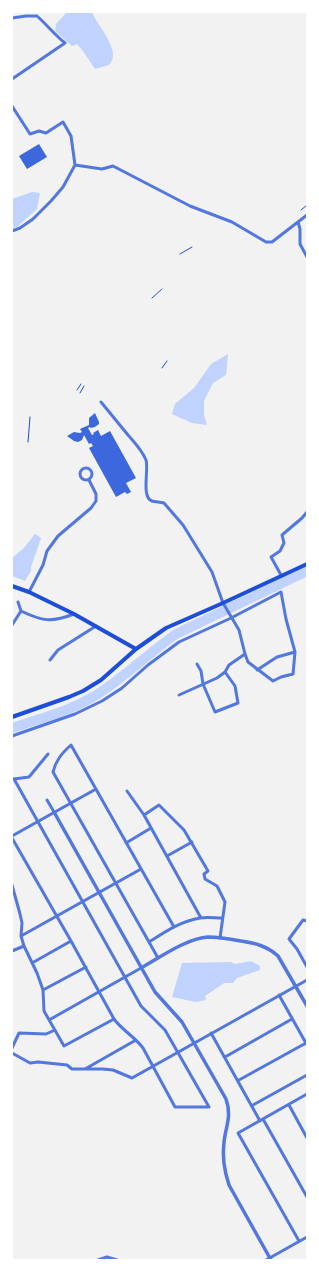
<!DOCTYPE html>
<style>
body{margin:0}
#map{position:relative;width:319px;height:1272px;overflow:hidden;background:#f2f2f2;font-family:"Nunito Sans",sans-serif}
canvas{display:block}
.frame{position:absolute;inset:0;border:13px solid #fff;pointer-events:none}
</style>
<div id="map">
<canvas width="319" height="1272"></canvas>
<div class="frame"></div>
</div>
<script>
const context = document.querySelector('canvas').getContext('2d');
context.lineJoin = 'round';
function fillPath(path, color) { context.fillStyle = color; context.fill(path, 'evenodd'); }
function strokePath(path, color, width, dash) { context.strokeStyle = color; context.lineWidth = width; context.lineCap = dash ? 'butt' : 'round'; context.setLineDash(dash || []); context.stroke(path); }
fillPath(new Path2D(`
 M67,12H92C97,26 123,51 109,65L95,69L83,51L77,44L72,46L55,31L56,24Z
 M32,192L40,193L37,209L17,227L12,228V199Z
 M228,354L226,375L213,383L204,401V415L207,425L192,423L172,414L175,404L194,388L211,364Z
 M35,534L41,538L31,567V571L25,581L12,576V558L23,549Z
 M251,961L260,966V970L237,978L233,983H224L205,996L206,1000L196,1002L172,997L182,963L231,962L235,964Z`), '#bfd3fe');
strokePath(new Path2D(`
 M12,728C42,718 74,710 101,692C127,675 150,652 176,634L307,571`), '#bfd3fe', 10);
fillPath(new Path2D(`
 M39,144L47,157L27,169L19,156Z
 M95,413L99,422V424L95,427L91,428L90,427L88,428L92,435L94,434L93,433L98,430L101,436L110,431L136,478L126,483L131,492L127,494L125,492L116,497L89,448L93,446L91,443L89,444L84,435L82,440L78,442L74,441L67,436L74,432L80,433L82,432L80,429L89,425V418Z`), '#3d67dc');
strokePath(new Path2D(`
 M301,210L307,205
 M180,254L192,247
 M152,298L162,289
 M162,368L167,361
 M77,390L81,384
 M80,393L84,386
 M28,442L30,417`), '#1d4ed8', 1);
strokePath(new Path2D(`
 M12,18L26,16H37C47,25 55,35 65,43L12,79
 M12,106L30,134L39,131L46,133L63,122L71,136L75,165L63,187L51,201L33,219L20,228L12,231
 M75,165L102,169L113,166L190,206L232,222L266,242H272L307,215
 M298,222L300,229V244L307,257
 M101,402C110,413 119,424 128,435C135,443 142,450 146,460C149,470 141,497 152,501C155,502 160,502 164,503L183,525L212,572L223,603L239,630L245,654L229,665L225,672L217,678L179,695
 M80 474a6 6 0 1 1 12 0a6 6 0 1 1-12 0Z
 M281,575L271,557L280,551L284,543L282,535L302,518L307,512
 M29,592L43,565L47,551L58,536L91,508L96,501V494L89,480
 M18,602L21,611
 M12,625L21,611C42,621 51,623 74,614
 M50,660L58,650L96,626
 M197,664L201,671L203,684L215,712L238,703L235,686L225,672
 M257,670L277,657L295,652
 M12,736L75,714L102,701L122,688L148,665L179,642L231,618L281,592L286,619L295,652L293,674L281,677L273,681L248,662L245,654
 M12,779H14L141,1006L165,1030L209,1107H175L143,1048C135,1037 122,1030 114,1019L71,941L12,838
 M14,779L29,777L48,754
 M127,791L144,815
 M47,800L54,812
 M12,836L96,789
 M126,843L151,828
 M167,856L192,842
 M12,885L20,914L22,923L21,936L24,946L37,973L43,990L44,1011L64,1046L114,1019
 M201,918L144,815L159,805L184,830L208,871L204,874L205,879L217,886L225,902L220,938
 M307,921L303,920L289,939L297,949L307,967
 M21,936L141,869
 M149,942C165,932 181,921 200,918C207,917 215,918 222,918
 M12,951L24,946
 M158,958L53,772C56,760 62,753 71,745L174,927
 M32,963L71,941
 M43,990L86,967
 M279,995L307,1045
 M49,1020L141,968
 M211,1033L260,1121
 M12,1048L19,1033L46,1034L55,1030
 M12,1053L30,1063L38,1062L67,1065L72,1069H103L113,1070L132,1078L307,980
 M225,1057L292,1019
 M85,1069L136,1040
 M239,1080L306,1043
 M253,1105L307,1075
 M289,1105L307,1138
 M263,1119L307,1197
 M299,1241L238,1133L307,1094
 M98,1260L107,1257L117,1260
 M266,1260L307,1237`), '#5277de', 3);
strokePath(new Path2D(`
 M54,812L155,992L182,1022L226,1099C232,1116 226,1125 224,1142C222,1157 224,1170 229,1185L271,1260
 M141,968C159,958 187,938 208,937C219,937 230,939 241,941C255,943 267,946 278,956L307,1006`), '#5277de', 3.5);
strokePath(new Path2D(`
 M12,586L29,592L74,614L136,649
 M12,717L69,697L83,691L101,680L136,649L166,628L223,603L307,564`), '#1d4ed8', 4);
</script>
